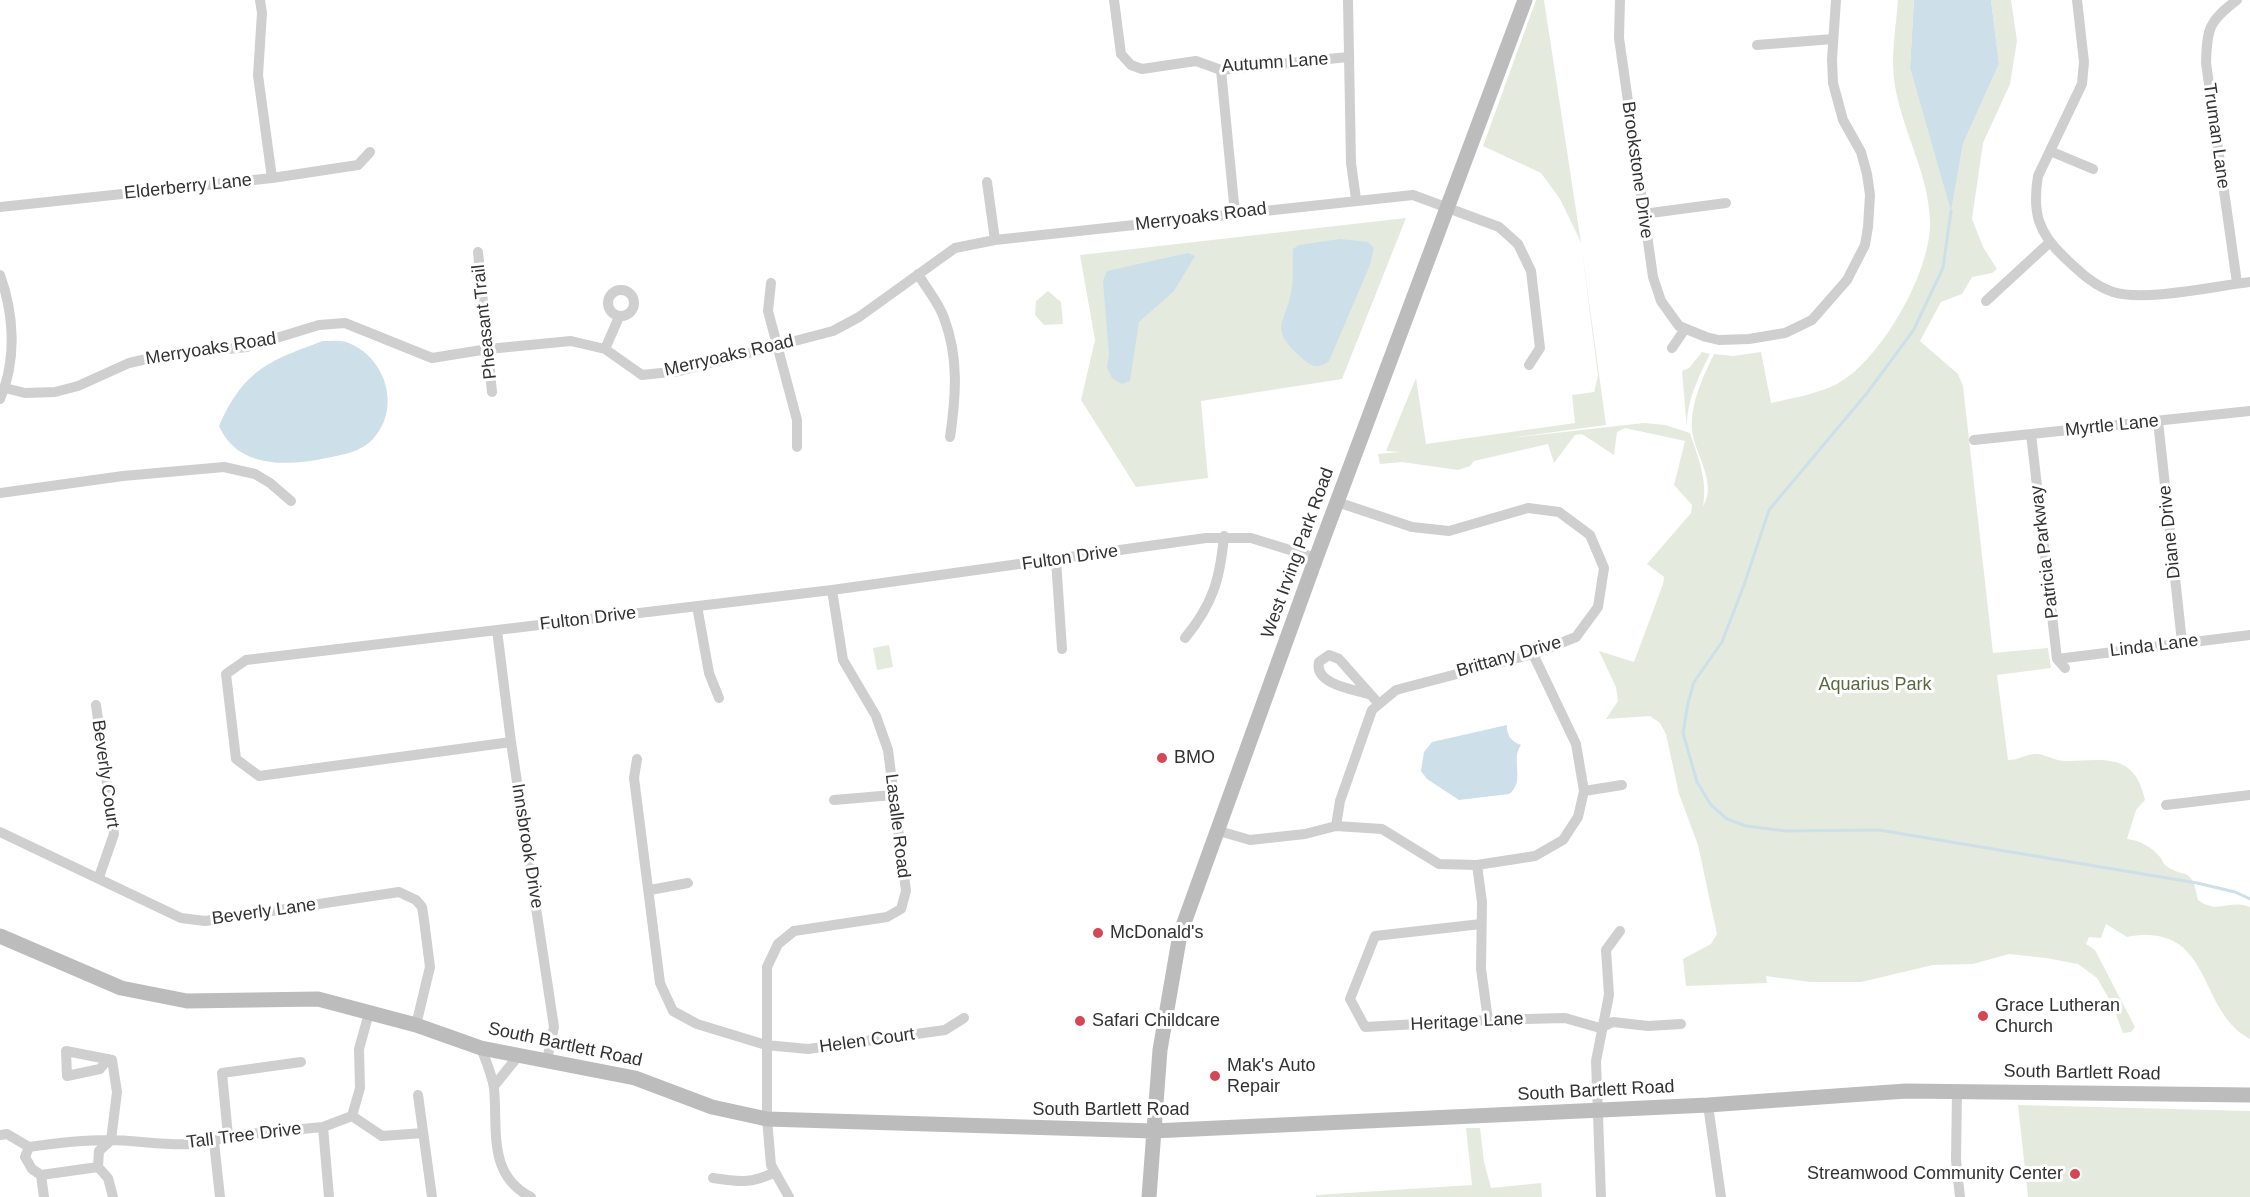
<!DOCTYPE html>
<style>
body{margin:0}
canvas{display:block;background:#fff}
</style>
<canvas width="2250" height="1197"></canvas>
<script>
const context = document.querySelector('canvas').getContext('2d');
context.lineJoin = 'round';
function fillPath(path, color) { context.fillStyle = color; context.fill(path, 'evenodd'); }
function strokePath(path, color, width, dash) { context.strokeStyle = color; context.lineWidth = width; context.lineCap = dash ? 'butt' : 'round'; context.setLineDash(dash || []); context.stroke(path); }
function drawText(font, color, halo, rows, align = 'center') {
  context.font = font + ' Arial,sans-serif'; context.lineWidth = 6; context.setLineDash([]); context.textBaseline = 'middle'; context.strokeStyle = halo; context.fillStyle = color; for (const [text, x, y, turn = 0] of rows) {
    context.save(); context.translate(x, y); context.rotate((+turn || 0) * Math.PI / 180); context.textAlign = isNaN(turn) ? turn : align; if (halo) context.strokeText(text, 0, 0); context.fillText(text, 0, 0); context.restore();
  }
}
fillPath(new Path2D(`
 M1536,0H1544L1581,243L1606,425L1510,438L1644,423L1665,425L1690,433C1698,457 1708,481 1703,506C1718,483 1694,453 1692,430C1690,404 1703,377 1714,354L1733,356L1761,352L1771,403C1793,398 1817,394 1837,384C1881,360 1931,272 1930,222C1929,174 1903,133 1895,86C1890,57 1896,29 1898,0H1914L1910,68L1951,209L1963,144L1999,64L1991,0H2011L2017,41L2010,84L1983,143L1972,219L1983,247L1997,269L1992,273L1972,277L1962,294L1941,302L1920,341L1958,374L1963,386L1993,653L2048,648L2051,668L1997,675L2008,760C2019,760 2027,753 2039,754C2048,756 2056,761 2066,761C2104,760 2135,752 2145,800L2136,810L2127,839C2139,840 2152,847 2160,857C2162,859 2163,863 2165,865C2184,880 2192,864 2198,900C2219,915 2228,899 2250,907V1039C2196,1011 2214,921 2127,937L2106,924L2101,938L2089,937L2086,944L2095,950L2135,1027L2131,1032L2123,1033L2112,1004L2097,978L2078,964L2046,958L2009,954L1973,964L1933,965L1861,982H1810L1766,976L1767,983L1686,986L1683,959L1711,944L1717,934L1698,845L1679,794L1666,734L1660,723L1650,716L1606,719L1618,701L1616,687L1599,651L1634,662L1663,584L1664,577L1647,564L1691,513L1692,505L1674,485L1685,441L1625,428L1617,432L1614,455L1582,434L1575,435L1554,463L1548,444L1474,461L1470,466L1458,470L1402,462L1380,464L1378,454L1400,452L1386,451L1416,378L1426,444L1575,423L1572,395L1594,392L1598,376L1581,243L1576,232L1560,199L1541,173L1483,146Z
 M1406,218L1342,379L1201,401L1208,478L1136,487L1081,400L1095,340L1080,255Z
 M1048,291L1061,302L1063,324L1044,325L1035,315L1036,301Z
 M1702,352L1710,354C1698,378 1686,402 1687,429L1682,371L1689,368Z
 M889,645L893,667L877,670L873,648Z
 M2018,1105L2250,1111V1197H2028Z
 M1466,1128H1480L1484,1162L1491,1188L1541,1183L1542,1197H1316V1195L1472,1185Z`), '#e5eade');
fillPath(new Path2D(`
 M1914,0H1991L1999,64L1963,144L1951,211L1910,68Z
 M1340,239L1368,242L1374,248L1370,265L1329,361C1320,368 1313,368 1304,360C1265,325 1287,327 1292,286C1294,274 1292,261 1293,249L1299,245Z
 M1188,253L1195,256L1174,291L1139,322L1130,381L1122,384L1112,378L1107,368L1109,355L1103,281L1107,271Z
 M323,341C330,341 339,340 346,342C386,356 402,408 373,439C361,452 342,455 327,458C287,466 238,469 219,426C244,370 268,361 323,341Z
 M1507,725C1506,735 1512,742 1521,745C1510,759 1526,782 1509,794L1459,800L1427,779L1421,771L1424,752L1432,742Z`), '#cddfe8');
strokePath(new Path2D(`
 M1951,211L1943,268L1913,331L1867,393L1769,510L1744,585L1722,642L1694,682L1688,703L1683,733L1697,782L1711,805L1727,819L1746,826L1786,831L1879,830L2197,883L2235,892L2250,899`), '#cddfe8', 3);
strokePath(new Path2D(`
 M260,0L262,13L258,75L272,178
 M1114,0L1121,54L1131,65L1142,69L1196,61L1221,70L1348,57
 M1348,0L1351,163L1356,199
 M1620,0L1619,38L1653,277L1661,301L1679,326L1706,337L1719,340L1749,339L1785,333L1812,320L1847,280L1865,245L1868,227L1870,195L1867,174L1861,152L1843,120L1833,83L1832,59L1836,0
 M2077,0L2084,62L2082,84L2038,176C2032,212 2038,233 2065,258C2079,271 2094,286 2113,292C2145,302 2215,286 2250,282
 M1757,45L1833,39
 M1221,70L1235,214
 M2050,151L2093,169
 M987,182L995,240
 M0,207L272,178L358,165L370,152
 M1643,214L1726,203
 M478,252L492,392
 M918,274C926,288 939,303 944,318C959,357 956,397 950,437
 M0,275C14,314 17,360 0,399
 M771,283L768,311L797,420V447
 M2237,283L2206,63C2207,28 2209,21 2237,0
 M608 303a13 13 0 1 1 26 0a13 13 0 1 1-26 0Z
 M1986,301L2049,243
 M1672,348L1685,329
 M605,349L619,317
 M5,388L25,393L55,392L78,386L129,363L160,356L247,347L319,325L345,323L432,358L488,349L571,341L605,349L642,375L680,371L833,331L859,317L955,248L995,240L1413,195L1499,227L1518,244L1531,271L1540,348L1529,365
 M2158,421L2182,642
 M2031,434L2057,659L2065,668
 M1974,440L2250,411
 M0,493L123,476L224,467L255,474L270,483L291,501
 M1056,560L1062,649
 M697,606L709,673L719,698
 M497,630L511,742L554,1027L547,1060
 M1185,638C1213,604 1220,579 1224,536
 M2057,659L2250,635
 M1368,694C1352,689 1314,684 1319,662L1329,655L1339,659L1379,704
 M96,705L114,834L99,877
 M511,742L259,776L236,759L226,674L246,660L832,590L1206,538H1251L1316,558
 M637,759L634,778L660,983L673,1011L697,1024L766,1045L808,1049L945,1030L964,1018
 M1584,791L1622,785
 M834,800L893,795
 M2166,805L2250,795
 M1336,826L1340,801L1372,710L1396,690L1533,654L1576,637L1598,607L1604,568L1590,535L1559,512L1528,508L1449,531L1412,527L1337,502
 M1219,831L1250,840L1305,834L1336,826L1382,829L1439,864L1477,865L1535,856L1563,840L1578,817L1584,791L1576,744L1533,654
 M0,832L181,918L205,921L399,892L416,900L422,907L424,920L430,967L416,1025
 M1477,865L1482,902L1481,969L1488,1020
 M650,890L688,883
 M1481,924L1375,936L1350,999L1365,1027L1488,1020L1565,1018L1600,1028L1613,1022L1648,1026L1681,1024
 M481,1048C486,1061 492,1075 494,1088C498,1129 487,1175 531,1197
 M108,1059L100,1069L67,1076L66,1051L112,1060L117,1092L111,1140
 M494,1086L519,1055
 M1957,1091L1956,1160L1960,1197
 M418,1095L432,1197
 M1708,1105L1721,1197
 M352,1116L382,1136L423,1133
 M323,1127L329,1197
 M0,1135L7,1134L29,1147
 M228,1136L222,1073L301,1062
 M111,1140L99,1151L98,1167L108,1178L113,1197
 M214,1142L220,1197
 M29,1147C56,1143 81,1140 108,1140C148,1140 190,1152 228,1136L323,1127L352,1116L360,1088L359,1049L369,1013
 M29,1147L25,1157L32,1169L41,1175
 M41,1175L98,1167
 M41,1175L44,1197
 M713,1178C738,1182 752,1184 775,1172
 M789,1197L771,1165L767,1119V967L778,944L794,931L887,917L901,909L906,891L888,750L876,716L843,660L832,590
 M1601,1197L1596,1061L1609,995L1606,950L1620,931`), '#cfcfcf', 10);
strokePath(new Path2D(`
 M0,936L121,988L187,1001L318,999L416,1025L481,1048L635,1078L712,1107L767,1119L1153,1131L1708,1105L1906,1091L2250,1095
 M1149,1197L1160,1050L1180,934L1316,558L1525,0`), '#bcbcbc', 15);
for (const [x, y, r, color] of [
 [1162,758,6,"#d54755"],
 [1098,933,6,"#d54755"],
 [1983,1016,6,"#d54755"],
 [1080,1021,6,"#d54755"],
 [1215,1076,6,"#d54755"],
 [2075,1174,6,"#d54755"]
]) { const dot = new Path2D(); dot.arc(x, y, r, 0, 2 * Math.PI); context.fillStyle = color; context.fill(dot); strokePath(dot, '#fff', 2); }
drawText('18px', '#323232', '#fff', [
 ["Autumn Lane",1275,63,-4],
 ["Truman Lane",2216,136,82],
 ["Brookstone Drive",1637,170,82],
 ["Elderberry Lane",188,187,-6],
 ["Merryoaks Road",1201,217,-7],
 ["Pheasant Trail",485,322,-96],
 ["Merryoaks Road",211,349,-9],
 ["Merryoaks Road",729,356,-13],
 ["Myrtle Lane",2112,426,-6],
 ["Diane Drive",2170,532,-96],
 ["Patricia Parkway",2045,552,-97],
 ["West Irving Park Road",1298,553,-70],
 ["Fulton Drive",1070,558,-8],
 ["Fulton Drive",588,619,-7],
 ["Linda Lane",2154,646,-7],
 ["Brittany Drive",1509,657,-16],
 ["Beverly Court",105,774,82],
 ["Lasalle Road",897,826,83],
 ["Innsbrook Drive",527,846,81],
 ["Beverly Lane",264,912,-8],
 ["Heritage Lane",1467,1022,-3],
 ["Helen Court",867,1041,-8],
 ["South Bartlett Road",565,1045,12],
 ["South Bartlett Road",2082,1073,1],
 ["South Bartlett Road",1596,1091,-3],
 ["South Bartlett Road",1111,1110],
 ["Tall Tree Drive",244,1136,-7]
]);
drawText('18px', '#566a43', '#fff', [
 ["Aquarius Park",1875,685]
]);
drawText('18px', '#323232', '#fff', [
 ["BMO",1174,758],
 ["McDonald's",1110,933],
 ["Grace Lutheran",1995,1006],
 ["Church",1995,1027],
 ["Safari Childcare",1092,1021],
 ["Mak's Auto",1227,1066],
 ["Repair",1227,1087],
 ["Streamwood Community Center",2063,1174,"right"]
], 'left');
</script>
